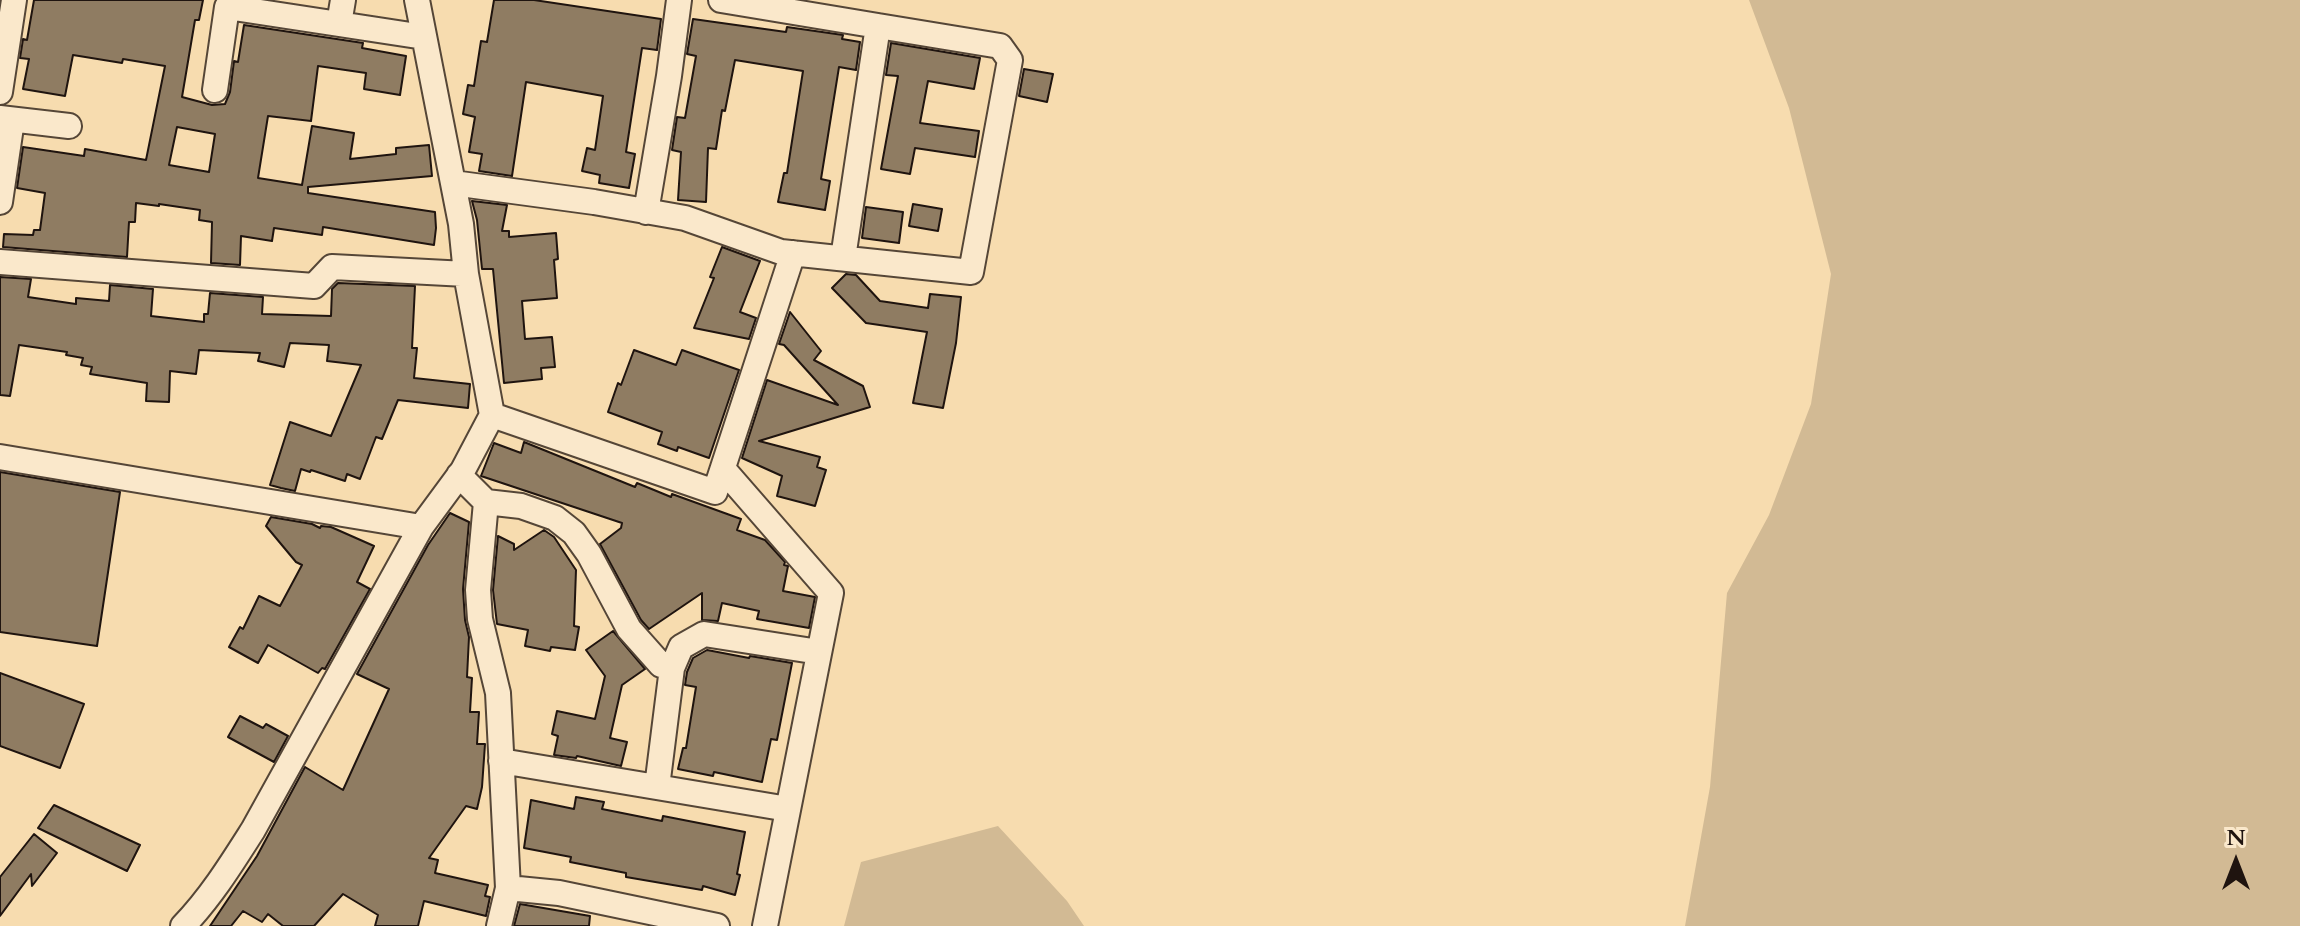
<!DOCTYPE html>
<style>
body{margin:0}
#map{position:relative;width:2300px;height:926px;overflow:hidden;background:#f7dcaf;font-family:Cardo,serif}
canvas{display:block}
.north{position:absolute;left:2196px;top:822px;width:80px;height:80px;-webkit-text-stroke:6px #fae8cb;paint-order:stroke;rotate:0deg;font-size:22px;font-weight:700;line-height:32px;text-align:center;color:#1f140f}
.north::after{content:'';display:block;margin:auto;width:28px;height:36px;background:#1f140f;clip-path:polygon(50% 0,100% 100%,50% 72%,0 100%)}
</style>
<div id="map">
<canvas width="2300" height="926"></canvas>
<div class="north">N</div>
</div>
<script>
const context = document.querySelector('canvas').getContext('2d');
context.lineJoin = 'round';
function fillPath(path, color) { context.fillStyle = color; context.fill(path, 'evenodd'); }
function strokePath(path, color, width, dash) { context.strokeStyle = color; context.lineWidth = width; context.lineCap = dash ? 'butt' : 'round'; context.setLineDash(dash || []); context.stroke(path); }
fillPath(new Path2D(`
 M1749,0H2300V926H1685L1710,787L1727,593L1769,515L1811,404L1831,274L1789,108Z
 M998,826L1067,901L1084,926H844L861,862Z`), '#d2ba94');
const building = new Path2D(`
 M34,0H203L199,20H195L182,97L212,105L225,104L230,92L234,61L238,62L244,25L363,43L362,48L406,56L400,95L364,89L366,73L318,66L311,121L268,116L258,178L302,185L312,126L354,133L350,159L396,154V148L429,145L432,176L308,187V193L435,212L436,228L434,245L323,227L322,235L274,228L272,241L241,236L240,265L211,263L212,222L199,220L200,210L159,204V206L136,203L135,222H129L127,257L3,247L4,234L33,235L34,230H40L45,193L17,188L23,147L84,156L85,149L146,160L165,66L123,59L122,63L73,55L65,96L23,89L29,59L20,58L23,39L27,40ZM177,127L215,134L209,172L169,165Z
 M494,0H534L661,19L657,50L642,48L626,152L635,154L629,188L599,183L600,175L582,171L587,148L595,150L603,96L526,82L512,176L479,171L482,154L469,152L475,117L463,114L468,85L474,86L481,41L487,42Z
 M693,19L786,32L787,27L843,35L842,39L860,42L856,70L839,67L821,179L830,181L825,210L778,202L784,173H787L803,71L735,60L725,111L722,110L716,149L708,148L706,202L678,200L681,152L672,150L677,117L685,118L696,56L687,54Z
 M891,43L980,58L974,89L928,81L920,123L979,131L975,157L915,148L910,174L881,169L898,76L886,75Z
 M1024,69L1053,74L1047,102L1019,96Z
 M472,201L507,205L502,231H509V237L556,233L558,259L554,260L557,298L522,301L525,339L552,337L555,367L541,368L542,379L504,383L493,269H482L477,220Z
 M913,204L942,209L938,231L909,226Z
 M866,207L903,212L899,243L862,238Z
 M722,247L760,261L740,312L756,318L749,339L694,328L714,278L710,277Z
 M846,274L856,275L880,301L928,308L930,294L961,297L956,343L943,408L913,403L927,332L866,323L832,288Z
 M0,277L31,279L28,297L76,304V298L109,301L110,285L153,289L151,316L204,322V314H208L210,293L263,297L262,314L331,316L332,289L338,283L415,286L412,348H417L414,378L470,384L468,408L398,400L382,439L376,437L360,479L347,474L345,481L311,470L310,472L301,469L295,491L281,488L270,485L290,422L331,436L361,365L327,361L329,345L290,343L284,367L258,361L260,353L199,350L196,374L170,371L169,402L146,401L147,383L90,374L92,367L81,365L83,358L66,355L67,352L19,345L10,396L0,395Z
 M790,312L821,351L814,360L863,386L870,407L759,441L820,457L817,467L826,470L815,506L777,496L782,476L742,458L767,380L838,405L784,345L779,344Z
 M634,350L676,365L682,350L739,370L709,458L678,447L677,451L658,444L662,432L608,412L618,383L621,385Z
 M524,442L635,487L637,483L671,497L672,494L741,519L737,530L765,540L785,562L784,565L788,566L783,591L815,597L809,628L757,619L759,611L722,603L718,621L702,620V593L649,629L641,620L600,544L621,528L622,523L481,476L494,443L521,453Z
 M0,472L120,492L97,646L0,632Z
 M450,513L469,522L463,589L465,620L469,637L467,677L472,678L470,712H479L477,744H485L482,787L477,809L466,806L429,858L438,860L435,873L488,885L485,896L490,897L486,916L424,901L418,926H375L378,915L343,894L314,926H283L268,914L262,922L243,911L231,926H210L257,856L305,767L343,790L389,689L357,674L428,545Z
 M271,517L312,524L320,528L321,526L331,527L374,546L357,582L370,589L325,669L322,668L318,673L268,645L258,663L229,647L240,627L243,629L259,596L280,606L302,565L296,562L266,526Z
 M544,530L554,537L576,570L574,626L579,627L575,650L551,647L550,651L525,646L528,630L497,624L493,590L498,536L514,544V550Z
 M613,631L645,669L622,685L610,738L627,742L621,766L577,756L576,758L554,755L558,736L552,734L557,711L595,719L605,676L586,650Z
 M707,650L749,658L750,656L792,663L777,740L771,739L762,782L714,772L713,776L678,769L683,748H686L696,687L685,685L687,672L693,658Z
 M0,673L84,704L60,768L0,746Z
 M240,716L263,728L266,724L288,736L274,762L228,737Z
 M576,797L604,802L602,809L662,821L663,816L745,832L737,874L740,875L735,895L703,886L702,890L626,877V873L570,862L571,857L524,848L531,800L574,809Z
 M54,805L140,845L127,871L38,828Z
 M34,834L57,853L32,886L31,874L0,916V877Z
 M520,904L590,916L589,926H514Z`);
fillPath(building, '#8f7c62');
strokePath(building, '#1f140f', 2);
const minor = new Path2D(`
 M721,0L878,26L843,258
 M339,24L343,0
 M215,90L227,7L424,37
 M0,92L14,0
 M0,118L69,126
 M453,183L594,202L685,218L781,252L971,272L1010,60L1000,46L878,26
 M0,202L12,120
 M646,212L669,76L679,0
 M0,262L314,286L332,267L466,274
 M492,415L715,492L793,253
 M0,457L421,527
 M723,469L831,593L765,926
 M459,475L486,502L478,590L480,619L498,693L508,888L499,926
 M486,502L521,506L555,518L574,533L589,554L629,629L661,665L672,668
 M501,761L788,809
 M657,787L672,668L681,647L704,634L819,652
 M508,888L559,893L717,926
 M183,926C211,897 232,863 253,830L421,527L463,470L492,415L466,274L461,224L417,0`);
strokePath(minor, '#554637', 28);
strokePath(minor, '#fae8cb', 24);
</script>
